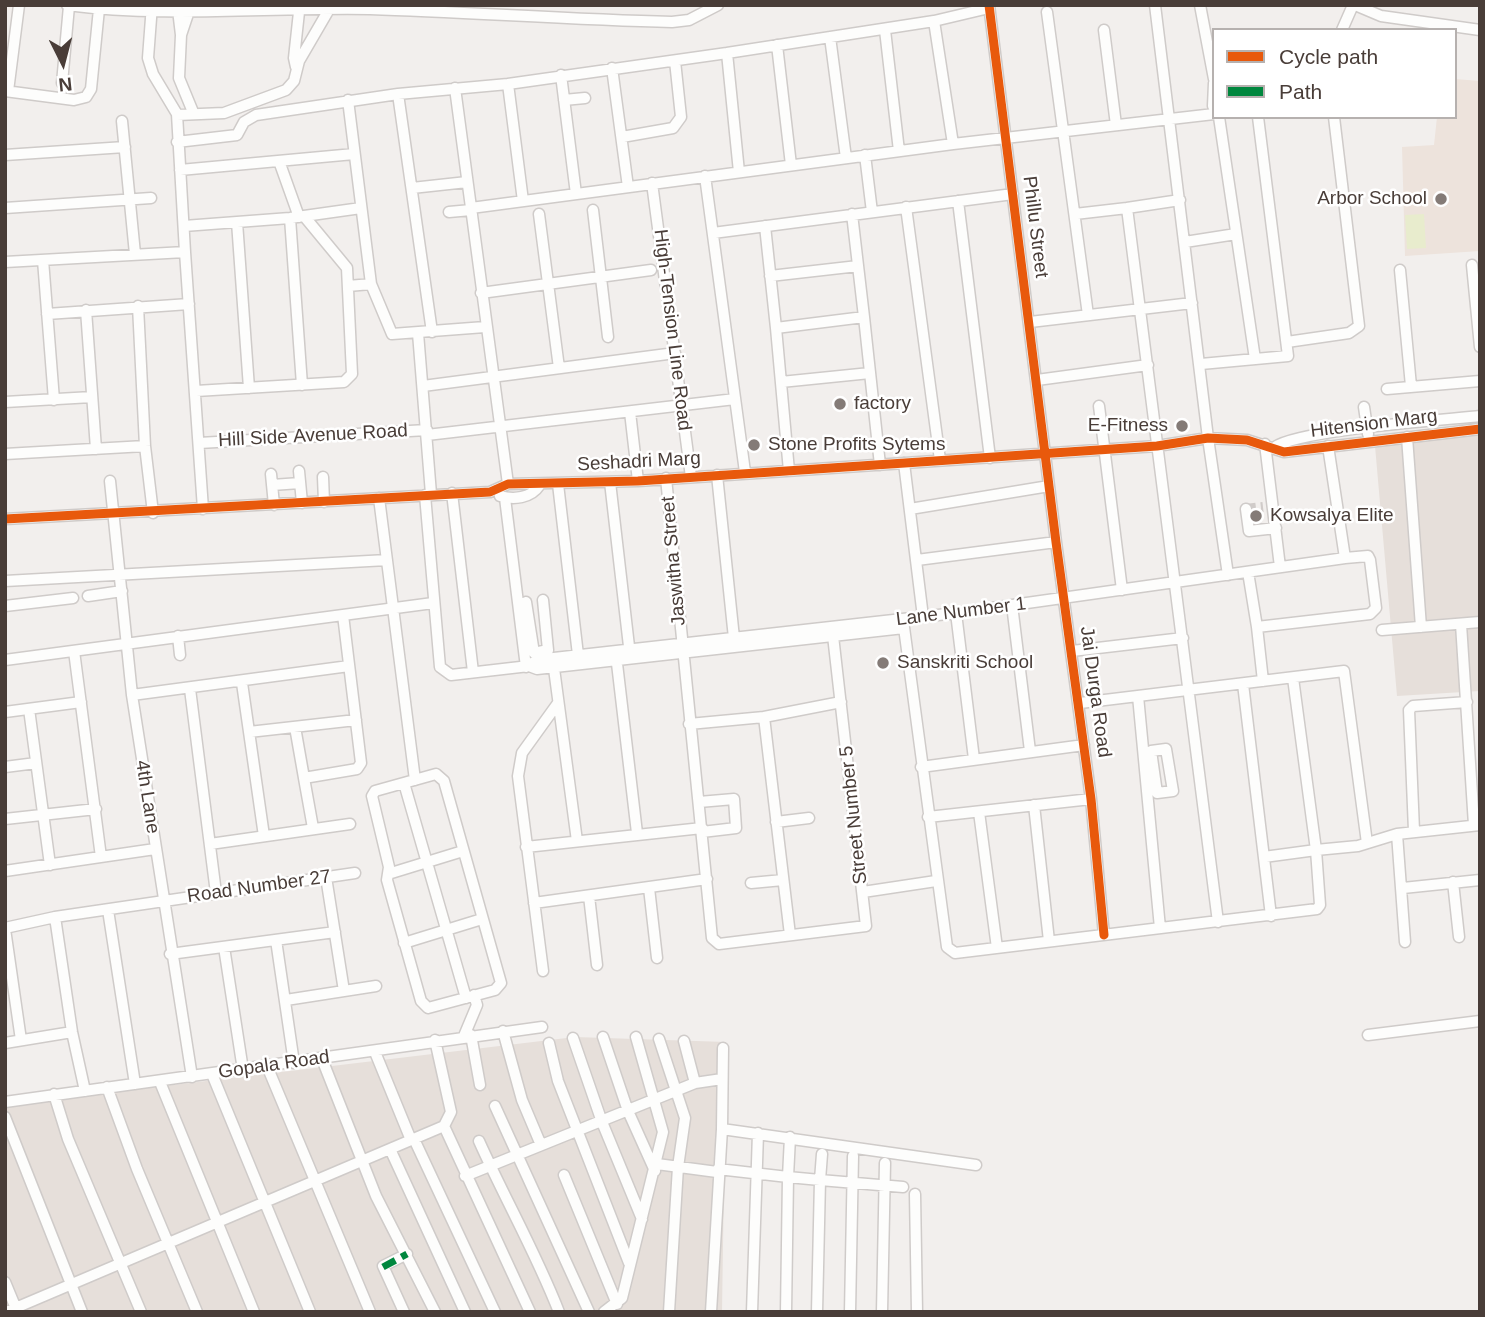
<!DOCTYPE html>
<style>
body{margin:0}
#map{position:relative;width:1485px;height:1317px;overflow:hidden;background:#f2efed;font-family:Arial,sans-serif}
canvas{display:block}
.frame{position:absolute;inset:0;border:7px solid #493d38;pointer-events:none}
.legend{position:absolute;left:1212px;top:28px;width:245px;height:91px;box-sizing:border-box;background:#fff;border:2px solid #b6b1af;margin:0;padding:9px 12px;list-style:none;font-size:21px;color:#493d38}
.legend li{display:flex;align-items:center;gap:14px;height:35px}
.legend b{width:35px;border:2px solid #b6b1af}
.north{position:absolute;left:28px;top:28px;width:70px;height:70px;-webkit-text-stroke:5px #fff;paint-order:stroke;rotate:174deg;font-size:19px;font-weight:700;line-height:28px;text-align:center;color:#493d38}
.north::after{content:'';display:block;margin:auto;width:24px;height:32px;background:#493d38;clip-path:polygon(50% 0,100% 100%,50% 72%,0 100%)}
</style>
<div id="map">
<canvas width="1485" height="1317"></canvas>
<div class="frame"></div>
<ul class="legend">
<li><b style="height:9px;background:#e8590c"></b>Cycle path</li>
<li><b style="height:9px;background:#00873e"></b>Path</li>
</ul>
<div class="north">N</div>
</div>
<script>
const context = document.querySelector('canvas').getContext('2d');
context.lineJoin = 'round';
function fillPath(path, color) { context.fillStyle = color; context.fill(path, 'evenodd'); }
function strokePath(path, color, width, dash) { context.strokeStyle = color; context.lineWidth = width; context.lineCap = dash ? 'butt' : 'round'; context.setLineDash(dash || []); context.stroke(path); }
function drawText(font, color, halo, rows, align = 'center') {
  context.font = font + ' Arial,sans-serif'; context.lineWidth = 5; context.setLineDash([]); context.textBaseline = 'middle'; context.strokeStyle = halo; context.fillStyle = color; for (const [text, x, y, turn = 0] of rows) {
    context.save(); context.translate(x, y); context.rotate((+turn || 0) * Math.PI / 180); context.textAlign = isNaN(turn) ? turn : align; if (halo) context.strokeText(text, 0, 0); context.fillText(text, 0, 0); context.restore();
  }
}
fillPath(new Path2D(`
 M1480,435V691L1397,696L1375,446Z
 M575,1037L726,1042L722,1312H5V1105Z`), '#e6dfda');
fillPath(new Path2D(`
 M1455,79L1480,81V251L1405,256L1402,147L1434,145L1437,117H1455Z`), '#ede3dc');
fillPath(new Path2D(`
 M1424,214L1426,248L1407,249L1405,215Z`), '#e8eccd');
strokePath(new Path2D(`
 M1246,509L1263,507`), '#d0cbc9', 10, [10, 5]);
const minor = new Path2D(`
 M67,5C167,18 269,7 370,9C470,12 571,20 672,22L689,20L718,5
 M152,5L148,58L153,74L177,114L185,252
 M989,5L1056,542L1091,799L1104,935
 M1155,5L1208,438L1228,575
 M1200,5L1214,79
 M1355,5L1381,16L1480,30
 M178,10L181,35L179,78L193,112
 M1047,12L1088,315
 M885,30L899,151
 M1104,30L1116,125
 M1342,30L1353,5
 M181,35L189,11
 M830,37L846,158
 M777,45L791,165
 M727,53L934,21
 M296,67L294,58L299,12
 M612,68L628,187
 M561,75L576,194
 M62,83L69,6
 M455,88L508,484
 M5,91L74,100L86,97L91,89L99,9
 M8,91L19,5
 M398,94L432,332
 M348,100L371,284
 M564,100L585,98
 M1213,106L1214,83
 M177,115L224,113L286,90L294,81L299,61L331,6
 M1219,117L1255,359
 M122,121L135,254
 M622,137L673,128L681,117L675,61
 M177,142L237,135L244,122L256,115L398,94L508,84
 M953,144L934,21L989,8
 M5,155L125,147
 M865,155L872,212
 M279,161L299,217
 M180,170L354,154
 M705,176L745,472
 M652,183L691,477
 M412,188L467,182
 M523,201L508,84L727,53L739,172
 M958,201L990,458
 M906,207L940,460
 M5,208L151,198
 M471,208L953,144L1214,114
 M1127,208L1180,200
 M593,210L608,337
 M449,212L471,210
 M539,214L559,368
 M1075,214L1127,208L1218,922
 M290,218L302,385
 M237,222L249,388
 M184,226L290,218L361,208
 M765,226L776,328L864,317L852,214
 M713,233L1013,194
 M1185,242L1236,234
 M43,260L54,400
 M5,262L185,252L203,509
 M1472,265L1480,347
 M1400,270L1411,386
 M770,276L858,266
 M348,286L371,284L392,334L485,327
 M481,293L651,270
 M138,306L145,446L153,513
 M86,310L96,449
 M47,314L189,304
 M864,317L880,465
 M1030,322L1192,303
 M776,328L789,471
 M418,333L431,494
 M1287,342L1349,333L1359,326L1334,117
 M1201,364L1288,356L1258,117
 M1037,380L1148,365
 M781,382L870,373
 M423,386L675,353
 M1387,389L1480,381
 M196,391L344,382L352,374L347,268L304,216
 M5,402L92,397
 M1099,406L1122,590
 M1364,407L1368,434
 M630,412L638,481
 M427,435L735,399
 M1407,437L1421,627
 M199,443L427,430
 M1265,444L1280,567
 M1328,446L1345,558
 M1275,447C1298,430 1443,420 1480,416
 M5,454L145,446
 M904,463L923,617
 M299,471L302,503
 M271,474L274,505
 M717,475L734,638
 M323,477L324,502
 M666,478L712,938L719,944L866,926L832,627
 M110,481L132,695L192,1077
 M610,482L630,655
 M558,484L578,655
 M272,485L300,483
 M452,493L473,672
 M425,495L440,667L451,675L529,666L537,669L904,628
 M500,496C514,500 531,498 539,486
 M379,498L415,780
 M505,498L526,667
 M910,509L1049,486
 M1246,509L1249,531L1276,528
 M5,519L490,492L508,484L638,481L1157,446L1208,438L1247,440L1284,452L1480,429
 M917,560L1056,542
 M5,581L387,560
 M88,596L122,591
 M526,602L534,653L548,650L543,600
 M1012,605L1030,751
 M5,606L73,598
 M956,613L974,759
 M903,620L947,947L955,953L1317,909L1320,905L1316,850L1358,846L1397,834L1480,825
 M1461,624L1474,825
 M1257,627L1263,681
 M1382,630L1480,622
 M178,636L180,655
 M74,651L101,857
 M1072,651L1183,638
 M616,655L637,833
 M5,660L433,603
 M553,661L577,841
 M529,666L536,660L956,613L1345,558L1368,556L1370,560L1376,608L1370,614L1257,627L1248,572
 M242,683L264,836
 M1243,684L1271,916
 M190,689L216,893
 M132,695L349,666
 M1138,696L1160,928
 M1080,703L1344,671L1367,843
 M29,709L50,865
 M5,712L81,702
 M764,717L841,702
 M689,724L764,717L790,935
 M295,727L304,778
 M249,732L356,720
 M1166,749L1173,791L1157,793L1151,751Z
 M5,767L36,763
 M921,767L1084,745
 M436,774L444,781L501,983L495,990L428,1008L421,1001L387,880L389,867L372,796L375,791Z
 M404,783L466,998
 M699,802L734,799L736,828L702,832
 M1034,805L1049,941
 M979,812L997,948
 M928,817L1091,799
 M5,819L96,809
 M776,822L809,818
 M313,828L304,778L357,769L361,763L343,615
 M1414,831L1409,710L1413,706L1467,702
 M1397,834L1405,942
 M210,844L350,824
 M526,847L702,828
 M1264,857L1316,850L1293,678
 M5,871L155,849
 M388,874L463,851
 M326,877L344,991
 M1453,882L1459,937
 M751,883L783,880
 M649,888L657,958
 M1403,888L1480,880
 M863,892L936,881
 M589,896L597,965
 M534,903L707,879
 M108,910L135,1084
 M55,917L72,1032L85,1091
 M5,928L55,917L355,873
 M5,929L21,1040
 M276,940L294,1063
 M404,943L482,919
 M224,947L243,1070
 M170,954L335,932
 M543,971L518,776L522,753L558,703
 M286,1000L376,986
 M503,1031L522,1100L541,1145
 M471,1035L480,1085
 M1368,1035L1480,1021
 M464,1036L477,1005L474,995
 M603,1037L628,1111L655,1171
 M573,1038L602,1122L642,1219
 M659,1039L685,1118L678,1167L669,1312
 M435,1040L451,1112L444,1126L530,1312
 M684,1041L695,1083
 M5,1043L72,1032
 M549,1043L558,1081L629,1263
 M375,1052L411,1140
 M322,1059L376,1196L435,1312
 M267,1066L370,1312
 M212,1074L310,1312
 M160,1082L254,1312
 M107,1087L137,1169L197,1312
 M54,1094L68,1139L141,1312
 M5,1102L542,1027
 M495,1106L589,1312
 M5,1117L82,1312
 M722,1129L976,1165
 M790,1137L788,1177L820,1180L817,1312
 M414,1139L495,1312
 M479,1141C505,1199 536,1253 559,1312
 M390,1149L465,1312
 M822,1154L820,1180L903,1187
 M657,1164L717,1172
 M718,1169L788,1177L786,1312
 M564,1175L617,1304
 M465,1176L695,1083L722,1079
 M915,1194L917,1312
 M5,1282L17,1311
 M6,1312L444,1126
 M404,1312L383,1266L407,1254
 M604,1312L622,1298L663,1132L636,1037
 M711,1312L722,1129L723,1048
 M752,1312L758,1133
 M850,1312L853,1156
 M882,1312L885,1163`);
strokePath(minor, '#cfcbc9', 13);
strokePath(minor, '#fdfdfc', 10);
strokePath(new Path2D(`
 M383,1267L407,1254`), '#00873e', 7, [14, 7]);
strokePath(new Path2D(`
 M989,5L1056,542L1091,799L1104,935
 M5,519L490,492L508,484L638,481L1157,446L1208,438L1247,440L1284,452L1480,429`), '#e8590c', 9);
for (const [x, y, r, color] of [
 [1441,199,7,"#847b77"],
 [840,404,7,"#847b77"],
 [1182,426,7,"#847b77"],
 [754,445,7,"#847b77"],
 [1256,516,7,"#847b77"],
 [883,663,7,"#847b77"]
]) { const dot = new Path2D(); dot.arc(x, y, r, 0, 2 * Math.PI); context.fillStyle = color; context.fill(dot); strokePath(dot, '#fff', 2.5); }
drawText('19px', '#493d38', '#fff', [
 ["Arbor School",1427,199,"right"],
 ["factory",854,404],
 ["E-Fitness",1168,426,"right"],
 ["Stone Profits Sytems",768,445],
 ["Kowsalya Elite",1270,516],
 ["Sanskriti School",897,663]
], 'left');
drawText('19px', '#493d38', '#fff', [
 ["Phillu Street",1035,227,83],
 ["High-Tension Line Road",672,330,83],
 ["Hitension Marg",1374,424,-7],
 ["Hill Side Avenue Road",313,436,-3],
 ["Seshadri Marg",639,462,-3],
 ["Jaswitha Street",674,561,-95],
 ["Lane Number 1",961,612,-7],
 ["Jai Durga Road",1095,692,82],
 ["4th Lane",147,797,81],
 ["Street Number 5",854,815,-96],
 ["Road Number 27",259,887,-8],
 ["Gopala Road",274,1065,-8]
]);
</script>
